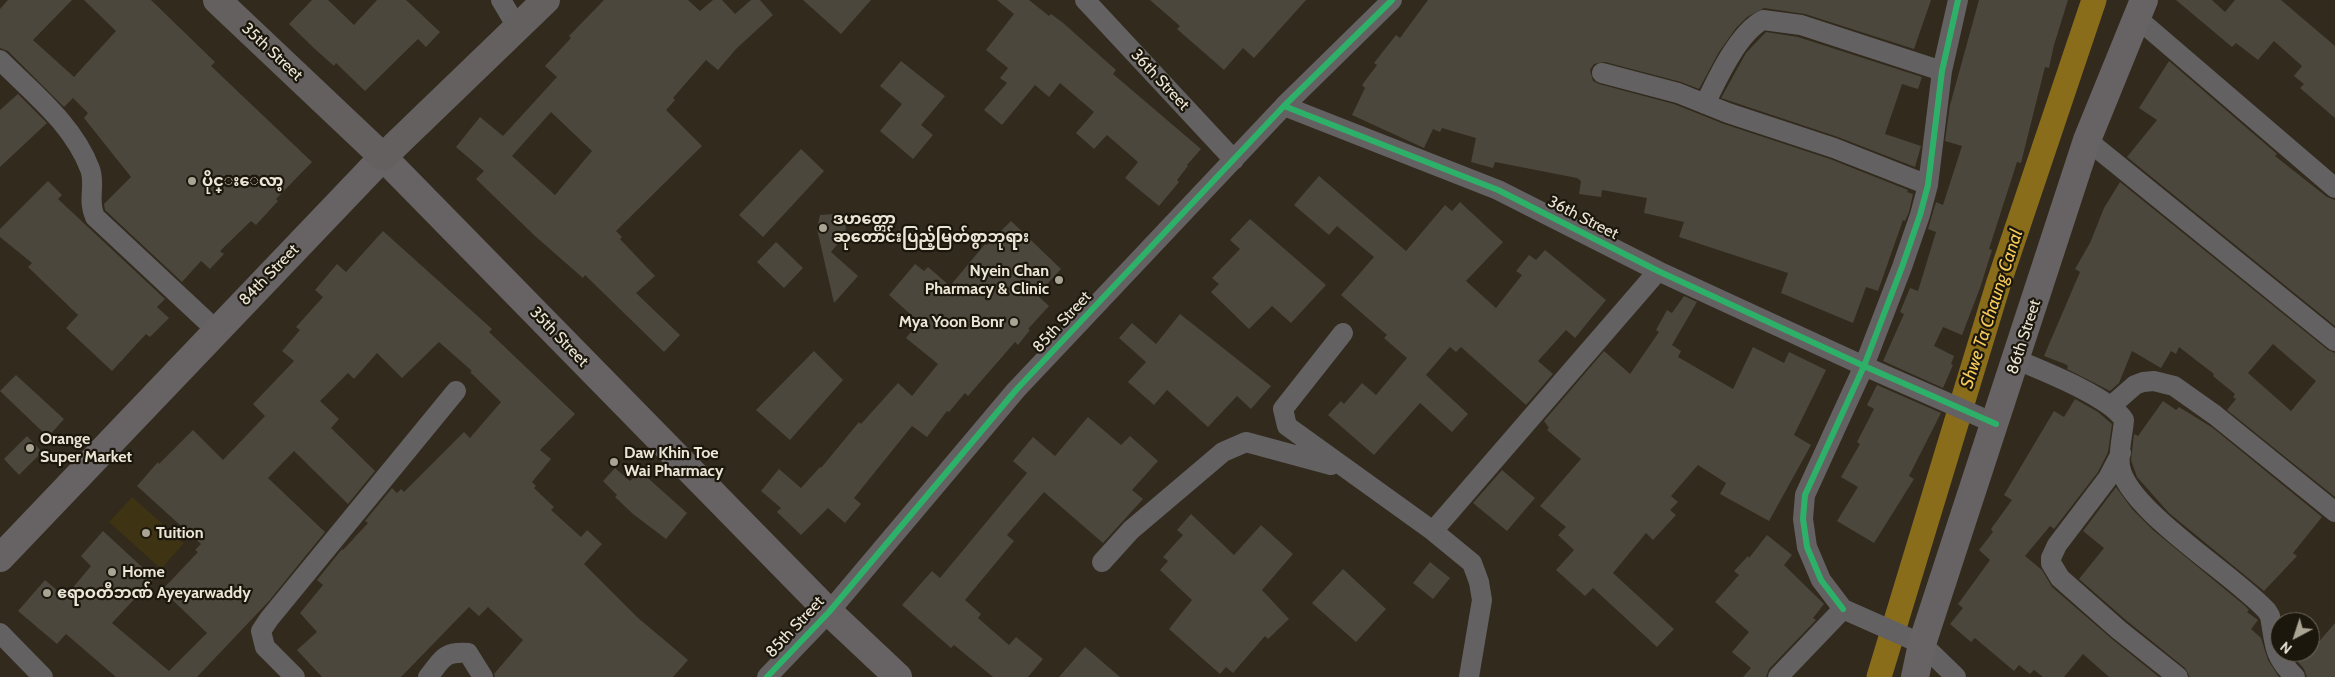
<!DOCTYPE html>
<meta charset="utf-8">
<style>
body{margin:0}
#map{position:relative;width:2335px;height:677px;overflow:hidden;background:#312a1d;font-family:Cabin,sans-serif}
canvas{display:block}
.north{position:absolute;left:2270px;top:612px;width:50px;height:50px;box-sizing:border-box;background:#1c170c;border:1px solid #6f695d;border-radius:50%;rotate:220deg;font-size:14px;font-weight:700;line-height:20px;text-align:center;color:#ebe5d6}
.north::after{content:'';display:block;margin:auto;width:18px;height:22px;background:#aaa495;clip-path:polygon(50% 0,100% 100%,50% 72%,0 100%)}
</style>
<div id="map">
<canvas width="2335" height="677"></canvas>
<div class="north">N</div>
</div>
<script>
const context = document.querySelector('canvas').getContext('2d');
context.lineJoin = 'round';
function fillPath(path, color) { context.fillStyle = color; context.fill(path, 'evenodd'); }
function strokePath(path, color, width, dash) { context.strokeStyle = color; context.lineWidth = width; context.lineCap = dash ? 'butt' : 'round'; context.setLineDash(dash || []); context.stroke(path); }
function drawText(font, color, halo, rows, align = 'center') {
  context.font = font + ' Cabin,"Noto Sans Myanmar",sans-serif'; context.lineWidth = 4.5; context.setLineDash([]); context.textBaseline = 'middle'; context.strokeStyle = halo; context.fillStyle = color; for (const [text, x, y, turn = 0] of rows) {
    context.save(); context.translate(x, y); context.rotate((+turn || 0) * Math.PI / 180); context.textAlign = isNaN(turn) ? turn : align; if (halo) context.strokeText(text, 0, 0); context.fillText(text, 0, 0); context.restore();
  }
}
fillPath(new Path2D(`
 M132,497L184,543L161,569L109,522Z`), '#3e3313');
strokePath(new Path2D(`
 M1879,677L1999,282L2094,0`), '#8a6d1b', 25);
fillPath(new Path2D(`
 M8,0H72L33,40L74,77L116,31L84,0H151L215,62L211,66L312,162L276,199L278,201L256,225L251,221L220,251L224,254L210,269L201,261L182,282L105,210L104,204L131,177L84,118L88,113L73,98L64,107L8,51L0,48V9Z
 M312,0H328L354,25L377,0H406L440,32L426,47L418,39L365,91L336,63L334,66L316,50L289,24Z
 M604,0H688L700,11L713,0H722L735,14L751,0H760L773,15L736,49L718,70L706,60L673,98L675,100L666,110L702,146L616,231L622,237L620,239L655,276L636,293L680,335L664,352L585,275L583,278L535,236L476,179L484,171L456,147L480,117L503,136L557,77L545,66L571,38L569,36ZM551,112L592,151L555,195L512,156Z
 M803,0H871L841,34Z
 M997,0H1029L1049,16L1051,14L1062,22L1116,70L1113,74L1201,149L1187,165L1188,166L1177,180L1179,182L1159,206L1125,178L1138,162L1107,135L1094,149L1076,133L1094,112L1060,83L1049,97L1035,85L1002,125L984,110L1007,83L1000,78L1008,68L986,50L1014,14Z
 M1150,0H1306L1254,58L1243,48L1224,70L1177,29L1180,26Z
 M1428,0H1931L1914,49L1805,14L1764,8L1747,17L1736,28L1719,52L1699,89L1681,82L1605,62L1594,64L1590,70L1593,81L1599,84L1674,104L1724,124L1830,159L1908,190L1907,192L1913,194L1909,212L1905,221L1903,220L1878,291L1866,287L1853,323L1781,293L1788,273L1679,237L1684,222L1644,213L1647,198L1602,190L1601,197L1579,194L1581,181L1577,178L1495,162L1493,168L1471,162L1476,138L1442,128L1440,132L1433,129L1424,148L1352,115L1365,88L1362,85L1377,65L1374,63L1396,35L1400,38Z
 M1979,0H2068L2054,45L2049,68L2045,67L2021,163L2017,162L1989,249L1992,250L1980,288L1962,335L1943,327L1934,346L1954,356L1951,364L1953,365L1943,388L1883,361L1904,314L1900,312L1910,288L1918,291L1936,232L1928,229L1936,202L1943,205L1962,146L1945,141L1950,105Z
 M2176,0H2212L2225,12L2235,0H2281L2335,46V118L2300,88L2304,84L2294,76L2302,66L2274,41L2258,60L2236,43L2232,47Z
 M1766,32L1798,37L1922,77L1918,89L1902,84L1885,134L1921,146L1915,167L1838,137L1721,98L1746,53Z
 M901,61L945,96L921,125L933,135L913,159L880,131L902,104L880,86Z
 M2169,61L2277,154L2275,156L2327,197L2335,200V326L2127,157L2157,120L2139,108Z
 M18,94L47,123L0,167V110Z
 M801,149L824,171L763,237L739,215Z
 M1319,176L1406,251L1445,205L1452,211L1460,202L1503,242L1466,281L1496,308L1522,275L1516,271L1529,255L1536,260L1545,250L1606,300L1575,338L1566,330L1538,361L1553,374L1526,405L1461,347L1456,352L1450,347L1426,375L1468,414L1452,432L1420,403L1374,455L1328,415L1341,401L1344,404L1362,383L1376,395L1407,358L1384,338L1387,335L1341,295L1374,257L1337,226L1329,235L1294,205Z
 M48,181L62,195L58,199L165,299L157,307L169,318L150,337L146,334L112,371L66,328L78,315L28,267L32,263L0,237V229Z
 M2120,182L2328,350L2335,353V497L2227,410L2236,399L2233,397L2235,394L2213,376L2214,374L2179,347L2176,354L2171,351L2161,368L2132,351L2119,383L2110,391L2067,369L2068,366L2065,364L2044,356L2080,272L2075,269L2090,243L2104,208ZM2273,344L2316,381L2291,411L2248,373Z
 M835,214L845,222L846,229L845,235L831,252L858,276L834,303L817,229L820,215Z
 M1250,219L1326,285L1291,323L1272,306L1249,329L1211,292L1219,284L1212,278L1240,249L1230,240Z
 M1011,221L1061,269L1037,295L1049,306L1028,329L1030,330L1018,345L1015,342L968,396L965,393L949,412L947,411L927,437L912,426L854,498L861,504L845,523L828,508L801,535L777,512L781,508L761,491L779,469L801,488L820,467L821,468L859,422L861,424L898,383L912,396L938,364L906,338L919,322L889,295L915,264L924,271L928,267L950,286L985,244L987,245Z
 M383,231L492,329L489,332L575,414L540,450L551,459L532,482L536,486L534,488L554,507L551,510L581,537L587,530L602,544L584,564L637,617L688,660L673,677H495L494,674L523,640L488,607L479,616L469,607L401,677H322L297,650L317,632L300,613L323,585L317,580L342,549L343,550L368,523L365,521L392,488L397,493L401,489L404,492L464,432L470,438L501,402L470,372L472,371L439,342L402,378L377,353L354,379L348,373L320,401L339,419L331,428L375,471L348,504L294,451L268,478L325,532L269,601L197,677H116L66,634L57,644L18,611L45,580L65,597L91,566L81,556L103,531L154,578L112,623L169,671L207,633L162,590L198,552L195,550L201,544L137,486L158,462L159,464L193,430L223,460L265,416L253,404L294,361L282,351L300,330L296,327L323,297L315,290L337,264L346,272Z
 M776,242L803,268L784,288L757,262Z
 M1684,296L1697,302L1672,345L1681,351L1678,357L1733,389L1753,347L1784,363L1789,352L1826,370L1794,435L1811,445L1769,521L1720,494L1726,483L1698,465L1671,496L1678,502L1670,510L1676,515L1653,540L1646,533L1613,573L1674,629L1657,647L1593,588L1585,596L1556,570L1574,550L1558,535L1566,527L1540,506L1581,459L1547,430L1549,428L1544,421L1604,351L1630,374L1659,332L1656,330L1667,310L1672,313Z
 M1180,314L1271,386L1251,409L1237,396L1208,427L1167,390L1154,405L1128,382L1146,362L1119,338L1132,323L1156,344Z
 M814,351L843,380L790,440L756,410Z
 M16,375L64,419L48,437L0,391Z
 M1877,385L1941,413L1909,476L1914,479L1874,543L1837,521L1858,487L1841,477L1860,444L1857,442L1874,409L1867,405Z
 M2075,399L2098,412L2112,424L2108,452L2098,472L2054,529L2050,526L2025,556L2042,570L2052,587L2112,639L2159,677H2109L2083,654L2064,677H2043L2034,670L2030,674L2019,665L2014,671L1975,638L1971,642L1950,624L1963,608L1958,604L1990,560L1979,550L1993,532L1991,529L2012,500L2004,495L2054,411L2064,417Z
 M2163,401L2176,410L2179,407L2213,428L2322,517L2293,553L2297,556L2264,591L2169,513L2137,477L2131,460L2134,434L2138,436Z
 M1088,417L1121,445L1130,436L1158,461L1132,490L1143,499L1103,543L1044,492L1007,535L1014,541L965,600L981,614L978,618L1009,645L1016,637L1043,659L1028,677H993L954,645L951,648L902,605L932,571L940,578L1027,473L1013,461L1033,437L1055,456Z
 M27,436L42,452L19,475L4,459Z
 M615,468L630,481L640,471L687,513L666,539L633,514L615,497L617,495L603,481Z
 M1502,470L1535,498L1507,531L1473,503Z
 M2116,487L2132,509L2153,530L2244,605L2249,610L2247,612L2258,620L2251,629L2261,638L2268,660L2279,677H2190L2185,668L2127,621L2079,579L2104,548L2083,531Z
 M1191,514L1234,555L1261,525L1293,554L1262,590L1289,619L1268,639L1265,636L1233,673L1226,667L1220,674L1169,629L1192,600L1160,570L1168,561L1163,557L1183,535L1177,530Z
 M1767,535L1792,555L1784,565L1824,604L1813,618L1816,620L1769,669L1766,677H1743L1751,668L1732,652L1749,632L1715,602L1739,575L1734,571L1748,556L1749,558Z
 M1430,562L1450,578L1433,599L1413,583Z
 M1343,569L1386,609L1356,642L1312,603Z
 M2335,623V677H2307L2304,669L2290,652H2310Z
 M1085,647L1120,677H1059Z`), '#4c473c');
strokePath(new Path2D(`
 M501,0L517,27
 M1085,0L1234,160
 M2137,18L2335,188
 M0,60C33,93 73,124 90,169C96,185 87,200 95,217L216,330
 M1602,73L1678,93L1728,113L1834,148L1928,185
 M1705,104C1717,79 1738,33 1763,20L1801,25L1942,71
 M1284,106L1498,190L1658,271L1864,366L1996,424
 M2087,140L2335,341
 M1343,333L1283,409L1287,426L1433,531L1472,563L1479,582L1482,600L1469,677
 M2017,360C2043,371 2110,397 2124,420C2123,434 2118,451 2120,466C2127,510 2235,575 2267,611L2270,616C2275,644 2273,656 2295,677
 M2111,406L2135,385L2143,382L2154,381L2174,386L2215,415L2335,512
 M2121,453L2108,478L2057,545L2051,558V563L2060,578L2119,630L2178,677
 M1433,531L1658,271
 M1102,562L1131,530L1223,452L1246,442L1331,465
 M1843,609L1821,580L1807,547L1803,519L1805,495L1864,366L1902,267L1920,215L1928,185L1942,71L1958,0
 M0,633L43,677
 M295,677L265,647L261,631L269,619L456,391
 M428,677C442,660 443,651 468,653L483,677
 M767,677L829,612L1016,390L1284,106L1392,0
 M1778,677L1843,609L1922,644L1956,677`), '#646163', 20);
strokePath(new Path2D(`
 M0,558L383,157L829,612L898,677
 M1915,677L1922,644L2087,140L2144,0`), '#676264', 28);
strokePath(new Path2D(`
 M217,0L383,157L546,0`), '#64605f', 28);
strokePath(new Path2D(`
 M1284,106L1498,190L1658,271L1864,366L1996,424
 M1843,609L1821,580L1807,547L1803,519L1805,495L1864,366L1902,267L1920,215L1928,185L1942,71L1958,0
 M767,677L829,612L1016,390L1284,106L1392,0`), '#2db169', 6);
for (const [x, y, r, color] of [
 [192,181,5,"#aaa495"],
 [823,228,5,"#aaa495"],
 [1059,280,5,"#aaa495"],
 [1014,322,5,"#aaa495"],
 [30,448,5,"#aaa495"],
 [614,462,5,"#aaa495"],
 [146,533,5,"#aaa495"],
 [112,572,5,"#aaa495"],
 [47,593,5,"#aaa495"]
]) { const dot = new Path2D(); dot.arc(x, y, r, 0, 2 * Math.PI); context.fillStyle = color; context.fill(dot); strokePath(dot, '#1c170c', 2); }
drawText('16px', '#ebe5d6', '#1c170c', [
 ["35th Street",272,52,43],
 ["36th Street",1160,80,47],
 ["36th Street",1583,218,27],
 ["84th Street",269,275,-46],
 ["85th Street",1062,322,-47],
 ["35th Street",559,337,46],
 ["86th Street",2024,337,-72],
 ["85th Street",795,627,-47]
]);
drawText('bold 16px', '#ebe5d6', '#1c170c', [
 ["ပိုင္းေလာ့",202,181],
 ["ဒဟတ္တော",833,219],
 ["ဆုတောင်းပြည့်မြတ်စွာဘုရား",833,237],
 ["Nyein Chan",1049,271,"right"],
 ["Pharmacy & Clinic",1049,289,"right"],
 ["Mya Yoon Bonr",1004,322,"right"],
 ["Orange",40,439],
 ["Super Market",40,457],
 ["Daw Khin Toe",624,453],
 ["Wai Pharmacy",624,471],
 ["Tuition",156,533],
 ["Home",122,572],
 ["ဧရာဝတီဘဏ် Ayeyarwaddy",57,593]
], 'left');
drawText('italic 18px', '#f5ca59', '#1c170c', [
 ["Shwe Ta Chaung Canal",1992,309,-72]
]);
</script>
